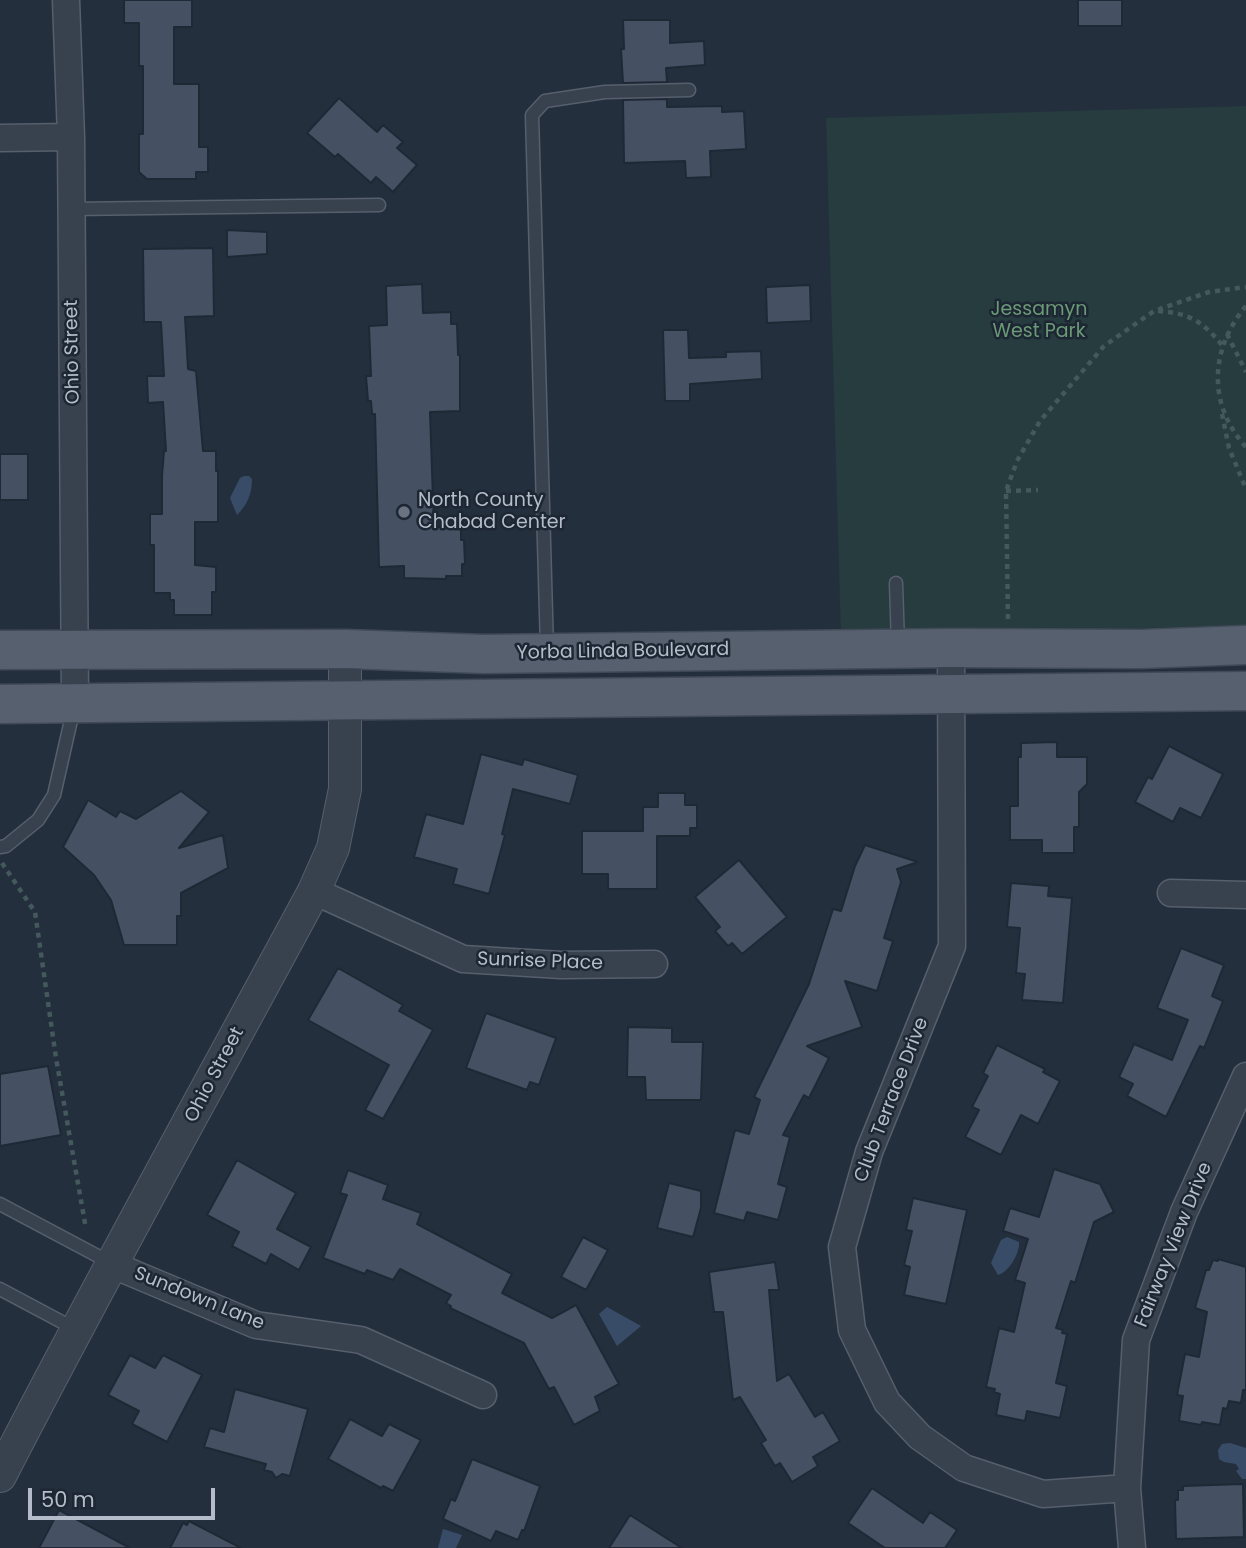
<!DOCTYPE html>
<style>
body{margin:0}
#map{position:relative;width:1246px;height:1548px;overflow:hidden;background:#242f3e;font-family:Poppins,sans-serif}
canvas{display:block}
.scale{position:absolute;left:28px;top:1488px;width:187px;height:32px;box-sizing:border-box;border:4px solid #b4bcc9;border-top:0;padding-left:9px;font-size:21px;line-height:24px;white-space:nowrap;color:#b4bcc9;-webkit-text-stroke:5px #1d2633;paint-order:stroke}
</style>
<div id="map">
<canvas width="1246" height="1548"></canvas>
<div class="scale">50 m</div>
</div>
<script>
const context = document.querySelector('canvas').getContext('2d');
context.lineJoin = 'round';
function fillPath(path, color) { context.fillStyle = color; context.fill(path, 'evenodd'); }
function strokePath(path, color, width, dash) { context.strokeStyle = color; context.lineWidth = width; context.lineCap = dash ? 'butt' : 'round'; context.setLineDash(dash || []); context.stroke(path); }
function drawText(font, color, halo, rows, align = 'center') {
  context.font = font + ' Poppins,sans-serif'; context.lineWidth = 5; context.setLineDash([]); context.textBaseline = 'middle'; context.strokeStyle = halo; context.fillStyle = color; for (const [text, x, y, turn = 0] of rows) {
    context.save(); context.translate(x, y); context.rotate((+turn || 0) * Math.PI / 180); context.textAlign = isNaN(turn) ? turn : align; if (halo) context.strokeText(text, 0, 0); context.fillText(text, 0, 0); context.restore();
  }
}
fillPath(new Path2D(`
 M1246,106V625L841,637L826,118Z`), '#263c3f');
fillPath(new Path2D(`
 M244,476H249L252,479C252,494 247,505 237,515L230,498L240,478Z
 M1007,1237L1019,1242C1020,1253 1009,1272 998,1275L991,1263L1001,1240Z
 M607,1307L641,1326L617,1346L599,1314Z
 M1230,1443L1246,1448V1479H1242L1236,1471L1239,1469L1236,1464L1224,1462L1219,1459L1218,1450L1222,1444Z
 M443,1529L462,1535L456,1548H438Z`), '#394c67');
const building = new Path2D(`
 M124,0H192V27H174V84H199V147H208V172H196V179H147L139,172V134H143V66H139V23H124Z
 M1078,0H1122V26H1078Z
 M623,20H670V43L704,41L705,65L666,68L667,82L623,83L621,49H624Z
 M339,98L377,132L383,125L403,142L397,148L417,165L393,192L376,177L371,183L338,154L335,157L307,133Z
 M667,99V107L722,106V112L744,111L746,149L710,151L711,177L686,178L685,161L624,163L623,100Z
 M227,230L267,232V254L227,257Z
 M213,248L214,316L185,317L188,369L196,371L203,451H216V471H218V522H195V565L216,567V592H212V615H174V600H170V593H154V545H150V514H162V476L164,451H166L163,402L148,403L147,376H164L161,322H144L143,249Z
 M422,284L423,313L451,312V324H457L458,355H460V411L430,412L434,527L461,528V540H464L465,564H462V576H446V579L404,578V566L379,567L375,414H372L371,401H368L366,376H371L369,326L387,325L386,286Z
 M810,285L811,321L767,323L766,287Z
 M663,330H688L689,358L726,357V352L761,351L762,379L690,384V401H665Z
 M0,454H28V500H0Z
 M1057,742V757H1087V784L1079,792V827H1074V853H1042V840H1010V806H1018V757H1021V743Z
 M1169,746L1223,774L1201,818L1180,808L1173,822L1135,802L1148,777L1152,779Z
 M481,754L522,765L524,759L578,775L570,804L513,789L502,834L505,835L489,894L453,884L457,869L414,857L426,814L463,824Z
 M181,791L209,812L179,848L223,835L228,868L181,893V916H177V945H124L111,900L94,875L63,847L88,800L116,817L120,811L136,819Z
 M658,793H685V805H697V828H690V836H657V889H608V874H582V831H643V807H658Z
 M865,845L918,862L897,869L901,882L884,938L893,941L877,991L845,981L862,1027L807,1046L829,1058L809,1098L804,1095L783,1135L790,1137L778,1184L787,1187L778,1220L747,1212L744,1221L714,1213L735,1130L749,1134L760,1100L754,1097L809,984L833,909L841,911L855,866Z
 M739,860L787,917L742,954L732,943L728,946L715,931L720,927L695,897Z
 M1011,883L1049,886L1048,896L1072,898L1063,1003L1022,1000L1025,974L1016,973L1020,928L1007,927Z
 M1181,948L1224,965L1212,996L1223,1001L1204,1048L1200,1046L1166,1117L1127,1096L1133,1084L1119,1077L1134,1044L1172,1060L1188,1020L1157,1008Z
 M338,968L403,1005L399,1011L433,1030L383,1119L365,1110L389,1065L308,1020Z
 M486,1013L556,1038L539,1085L530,1082L527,1090L466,1068Z
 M628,1027L672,1028V1042H703L701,1100H646L645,1077H627Z
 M997,1045L1045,1069L1043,1072L1060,1081L1038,1124L1021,1115L1001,1155L965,1137L979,1110L972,1107L988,1076L983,1073Z
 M48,1066L61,1135L0,1146V1074Z
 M237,1160L296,1193L277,1229L311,1247L299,1270L271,1254L266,1264L232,1246L239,1232L207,1215Z
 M1054,1169L1100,1184L1114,1212L1094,1222L1075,1283L1071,1281L1056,1328L1063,1330L1062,1333L1067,1334L1056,1383L1067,1386L1060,1418L1027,1411L1025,1421L996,1415L1000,1394L994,1392L995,1389L986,1387L999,1328L1014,1332L1025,1283L1015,1280L1028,1239L1003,1231L1010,1208L1039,1217Z
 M348,1170L388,1185L383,1199L421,1213L417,1224L512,1274L502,1293L552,1318L576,1305L619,1384L595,1397L600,1411L574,1425L554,1387L549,1389L524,1343L450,1308L451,1306L446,1303L451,1295L400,1269L393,1280L367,1270L365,1274L323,1258L347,1195L340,1193Z
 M669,1183L701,1191V1208L693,1237L657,1228Z
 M913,1198L967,1210L946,1304L904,1295L910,1267L904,1265L912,1231L906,1230Z
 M583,1237L608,1250L586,1290L561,1277Z
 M1218,1259L1246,1267V1390H1243L1241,1403L1229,1401L1227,1409L1223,1408L1220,1425L1202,1422L1201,1425L1179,1421L1183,1396L1177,1395L1185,1354L1199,1357L1207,1312L1195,1308L1206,1270H1209L1213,1260L1218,1261Z
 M775,1262L779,1290H769L777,1381L789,1374L815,1417L823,1412L840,1441L813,1457L818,1466L792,1482L780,1463L775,1466L761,1443L766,1440L740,1397L733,1400L723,1312H714L709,1272Z
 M130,1355L155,1368L163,1355L202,1375L167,1442L132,1424L139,1411L108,1395Z
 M235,1389L308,1409L290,1476L282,1474L276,1478L272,1472L264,1470L266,1464L204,1447L210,1428L224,1432Z
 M350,1419L382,1436L389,1424L421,1440L393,1491L383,1486L381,1488L328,1459Z
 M472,1459L540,1486L524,1531L522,1530L518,1540L496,1531L491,1541L443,1519L451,1499L455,1501Z
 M1243,1484L1244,1537L1176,1539L1175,1500H1178V1490H1183V1486Z
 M872,1488L923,1523L930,1512L957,1530L945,1548H885L848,1523Z
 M59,1510L130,1548H39Z
 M630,1515L682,1548H609Z
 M189,1521L241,1548H170L183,1523L187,1525Z`);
fillPath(building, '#455162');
strokePath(building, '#1f2835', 2);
const service = new Path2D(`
 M71,209L379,205
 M896,583L898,645
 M547,649L532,115L545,101L605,92L689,90
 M0,847L6,846L38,820L54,795L74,707
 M0,1204L111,1263
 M0,1289L75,1329`);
const minor = new Path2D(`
 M66,0L71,137L75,703
 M0,138L71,137
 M951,648L952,946L869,1152L842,1247L852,1330L887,1402L920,1437L964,1468L1043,1494L1127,1488
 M314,891L463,959L561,965L654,964
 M1171,893L1246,895
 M113,1265L256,1325L361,1340L483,1395
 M1132,1548L1127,1488L1136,1340L1184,1212L1246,1076`);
const tertiary = new Path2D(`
 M0,1476C101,1279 209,1086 314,891L333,848L345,789V649`);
const primary = new Path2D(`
 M0,650L345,649L484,654L951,648L1141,649L1246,645
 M0,704L1246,691`);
strokePath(service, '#565f6c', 15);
strokePath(minor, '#565f6c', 29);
strokePath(tertiary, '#565f6c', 34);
strokePath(primary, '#414a57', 41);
strokePath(new Path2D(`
 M1246,306C1210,349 1207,404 1246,447
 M1158,311C1189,313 1202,321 1222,345
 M1227,334L1246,372
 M1222,414L1229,448L1246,489
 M1006,491L1038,490
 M1008,619L1006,491L1017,461L1040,421L1104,346L1154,311L1209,292L1246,287
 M2,863L35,912L56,1058L86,1229`), '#44595c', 4.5, [5, 5]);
strokePath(service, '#38414e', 12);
strokePath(minor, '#38414e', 26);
strokePath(tertiary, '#38414e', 32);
strokePath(primary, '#56606e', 38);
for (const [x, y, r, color] of [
 [404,512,7,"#6b7280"]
]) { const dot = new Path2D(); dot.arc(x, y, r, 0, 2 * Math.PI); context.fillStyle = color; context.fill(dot); strokePath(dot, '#1d2633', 2.5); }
drawText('19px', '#6b9a76', '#1d2633', [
 ["Jessamyn",1039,310],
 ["West Park",1039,332]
]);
drawText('19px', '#b4bcc9', '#1d2633', [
 ["Ohio Street",73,352,-91],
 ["Yorba Linda Boulevard",623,652,-1],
 ["Sunrise Place",540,962,2],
 ["Ohio Street",215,1075,-62],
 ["Club Terrace Drive",892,1100,-69],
 ["Fairway View Drive",1174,1245,-68],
 ["Sundown Lane",199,1299,22]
]);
drawText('19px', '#b4bcc9', '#1d2633', [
 ["North County",418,501],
 ["Chabad Center",418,523]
], 'left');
</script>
